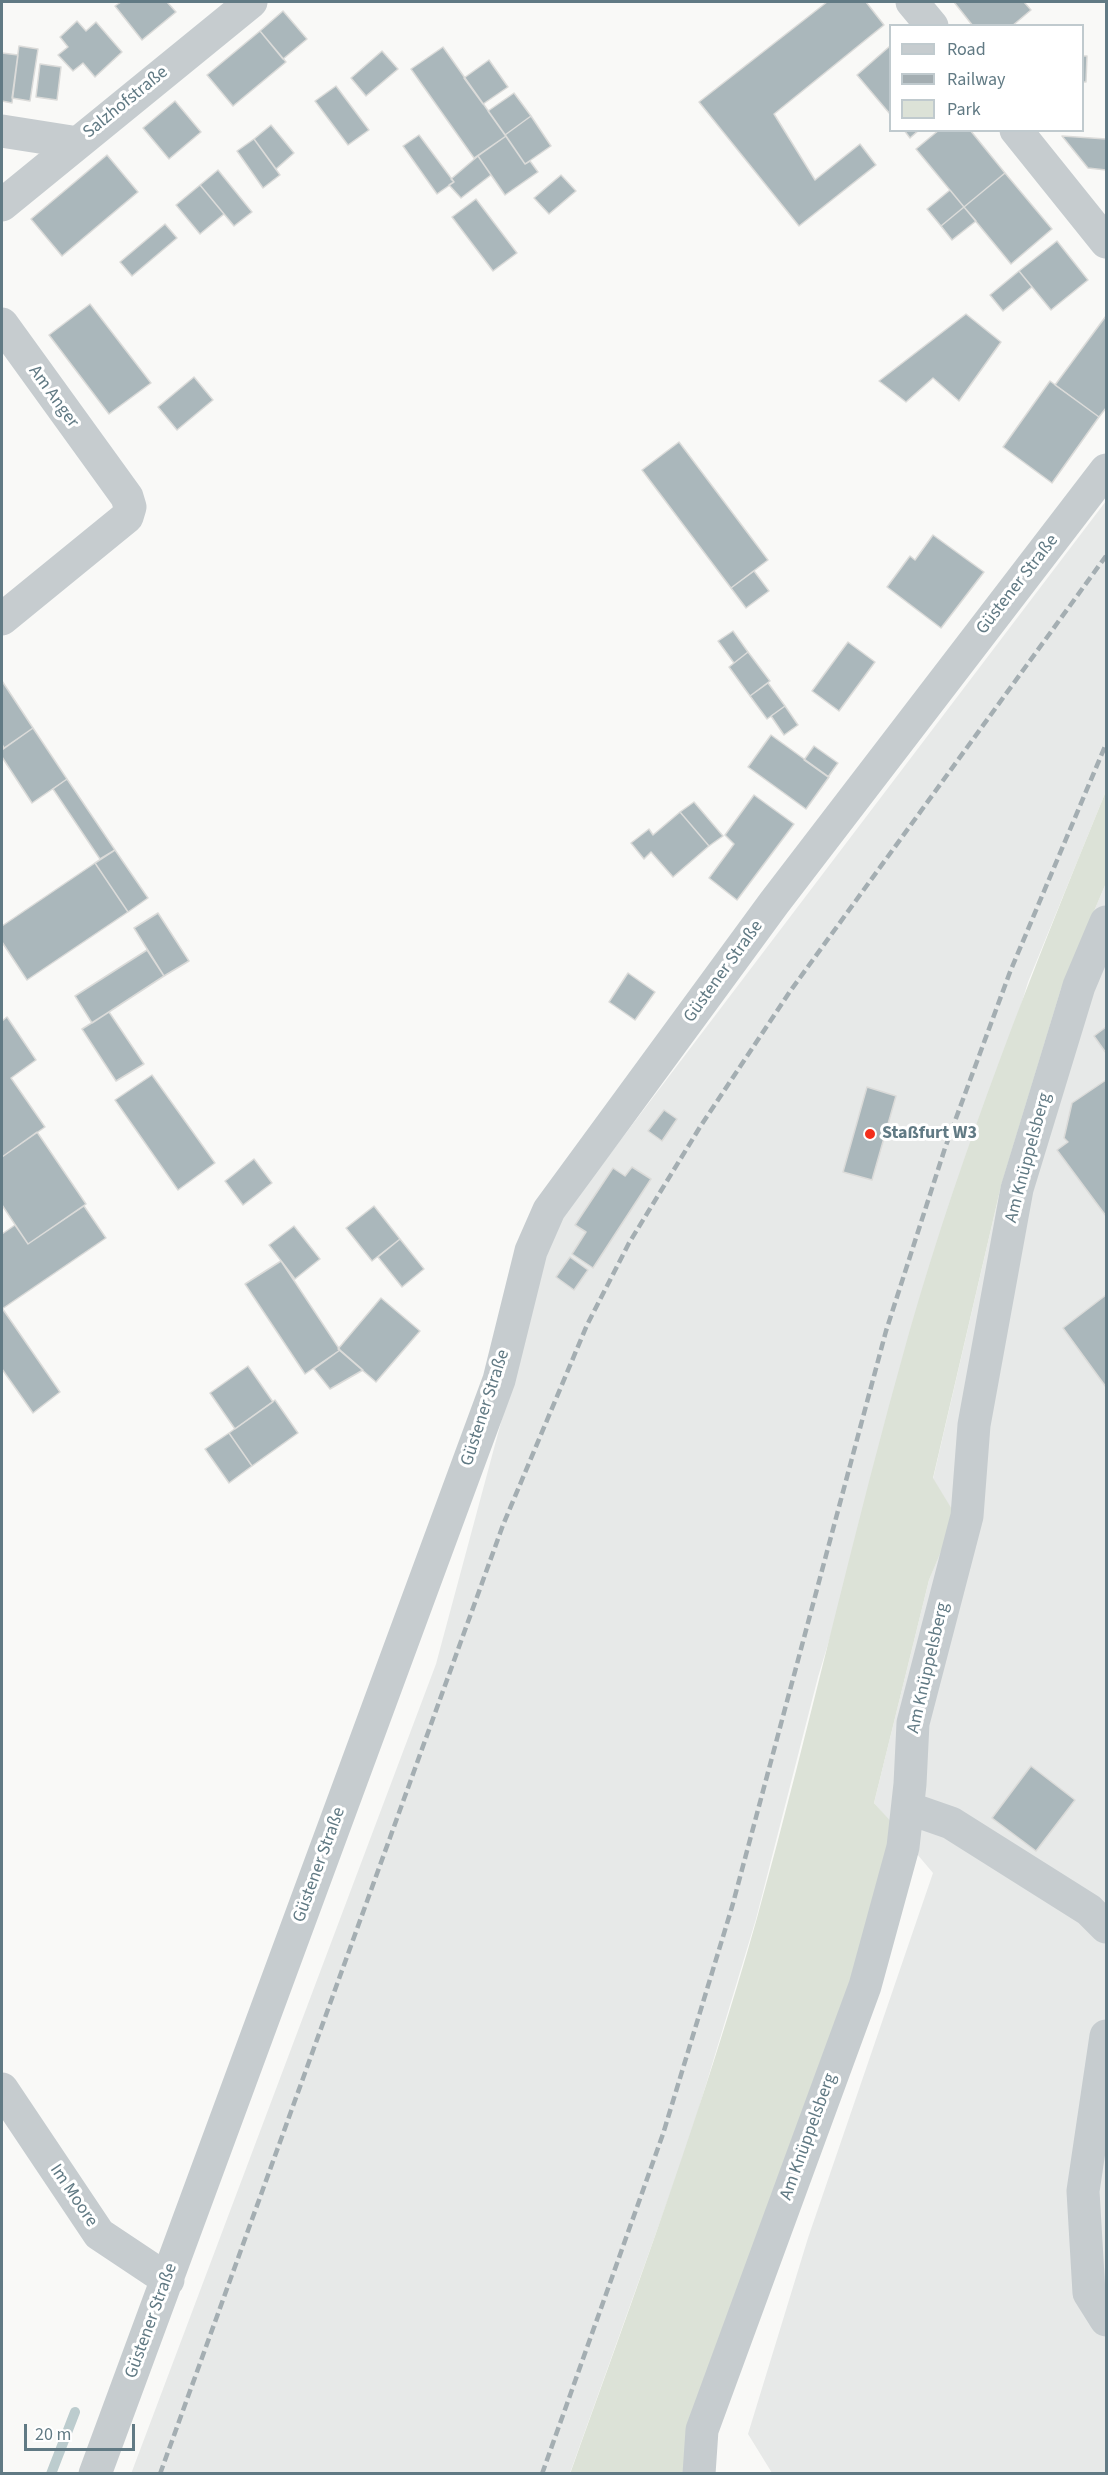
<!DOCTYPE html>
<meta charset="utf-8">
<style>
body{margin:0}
#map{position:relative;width:1108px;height:2475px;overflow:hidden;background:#f9f9f7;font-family:"Source Sans 3",sans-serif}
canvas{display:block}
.frame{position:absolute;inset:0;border:3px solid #617a84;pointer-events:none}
.legend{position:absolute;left:889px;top:24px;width:195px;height:108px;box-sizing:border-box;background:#fff;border:2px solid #c0cace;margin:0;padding:8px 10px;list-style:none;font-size:18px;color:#617a84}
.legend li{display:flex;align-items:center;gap:12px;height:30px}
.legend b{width:30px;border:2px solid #c0cace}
.scale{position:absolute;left:24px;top:2424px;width:111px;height:27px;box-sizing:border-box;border:3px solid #617a84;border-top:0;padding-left:8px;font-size:18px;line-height:21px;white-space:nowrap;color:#617a84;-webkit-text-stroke:4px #fff;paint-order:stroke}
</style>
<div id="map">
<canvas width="1108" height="2475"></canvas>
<div class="frame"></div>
<ul class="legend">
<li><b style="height:8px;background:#c6cccf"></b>Road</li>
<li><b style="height:8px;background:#a4aeb2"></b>Railway</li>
<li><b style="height:16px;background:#dce2d7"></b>Park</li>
</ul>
<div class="scale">20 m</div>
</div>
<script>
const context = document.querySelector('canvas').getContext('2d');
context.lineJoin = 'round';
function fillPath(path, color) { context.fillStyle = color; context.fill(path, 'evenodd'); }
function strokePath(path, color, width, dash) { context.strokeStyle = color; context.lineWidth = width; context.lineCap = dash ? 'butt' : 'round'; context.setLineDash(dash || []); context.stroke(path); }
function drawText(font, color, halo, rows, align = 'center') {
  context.font = font + ' "Source Sans 3",sans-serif'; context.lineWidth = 6; context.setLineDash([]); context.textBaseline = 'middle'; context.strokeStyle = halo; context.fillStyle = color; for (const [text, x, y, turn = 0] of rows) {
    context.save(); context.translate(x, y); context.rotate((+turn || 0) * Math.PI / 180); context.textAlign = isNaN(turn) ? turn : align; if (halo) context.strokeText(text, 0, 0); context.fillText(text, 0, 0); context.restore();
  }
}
fillPath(new Path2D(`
 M1106,501V791L1028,982L818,1677L756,1919L689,2141L570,2473L131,2474L436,1664L553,1229Z
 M1106,883V2473H772L748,2434L808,2238L933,1873L874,1803L929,1580L955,1516L933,1479L1001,1186L1061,988Z`), '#e7e9e8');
fillPath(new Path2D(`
 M1106,791V883L1061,989L1001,1186L933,1478L956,1516L929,1580L874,1803L894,1825L854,1984L685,2473L570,2474C636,2290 704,2106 757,1918C811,1724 854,1527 909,1333C962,1148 1033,969 1106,791Z`), '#dce2d7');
strokePath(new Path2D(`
 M51,2474L75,2412`), '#bcccce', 10);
const building = new Path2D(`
 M121,2H167L176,12L142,40L115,6Z
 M827,2H866L884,25L774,114L815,180L860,144L876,165L799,226L699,102Z
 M954,2H1024L1031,10L1012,26H973Z
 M283,11L307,39L283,59L260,31Z
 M77,21L86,31L96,22L122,52L95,77L83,63L73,71L58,55L68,47L60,37Z
 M260,31L286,62L233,106L207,75Z
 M19,46L38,49L30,101L12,98Z
 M890,46V114L857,75Z
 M443,47L506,136L474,158L411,69Z
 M382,51L398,69L366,96L351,78Z
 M2,53L18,55L12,103L2,101Z
 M1082,56H1087L1086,82H1082Z
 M489,60L508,87L483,104L464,78Z
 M40,64L61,67L57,100L36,97Z
 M336,86L369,130L348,145L315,101Z
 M514,93L531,116L505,135L488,111Z
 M175,101L201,132L169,159L143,128Z
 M531,116L551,146L525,164L505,135Z
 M271,125L294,153L276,169L254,139Z
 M904,130H919L910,138Z
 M939,130H970L1005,173L964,207L916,149Z
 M419,135L454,182L437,194L403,146Z
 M506,136L525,164L530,161L538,172L505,195L478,156Z
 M1062,136L1106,139V170L1088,168Z
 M254,139L280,175L263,188L237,151Z
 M107,155L138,192L62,256L31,219Z
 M478,156L491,175L461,198L449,185L454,182L451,179Z
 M218,170L252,212L234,226L200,185Z
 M1005,173L1052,229L1011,264L964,207Z
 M561,175L576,191L549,214L534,198Z
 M200,185L224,214L200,234L176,205Z
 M950,190L964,207L941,226L927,209Z
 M476,199L517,253L493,271L452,217Z
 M964,207L976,221L952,240L941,226Z
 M165,224L177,238L132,276L120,262Z
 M1057,241L1088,280L1051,310L1019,271Z
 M1019,271L1032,287L1003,311L990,295Z
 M90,304L151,383L109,414L49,335Z
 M966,314L1001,342L959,401L933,378L906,402L879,381Z
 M1106,316V408L1099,417L1055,385Z
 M194,377L213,400L177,430L158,407Z
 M1050,381L1099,417L1052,483L1003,447Z
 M679,442L768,560L731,588L642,470Z
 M933,535L984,572L941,628L887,587L910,556L915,560Z
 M754,571L769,591L746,608L731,588Z
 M733,631L748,652L734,663L718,641Z
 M848,642L875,662L839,711L812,691Z
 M748,652L770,681L750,696L729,667Z
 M2,681L33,728L4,748L2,744Z
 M768,683L785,706L767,719L750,696Z
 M785,706L798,725L784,735L771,716Z
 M33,728L67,779L32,803L2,757V750Z
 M771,735L829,777L806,809L748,767Z
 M814,746L838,763L828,777L804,760Z
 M67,779L115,850L100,859L53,789Z
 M754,795L794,824L737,900L709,878L734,844L725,835Z
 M694,802L723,836L709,846L680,812Z
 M680,812L709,846L673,877L651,852L644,859L631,843L649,829L653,835Z
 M115,850L148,898L128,912L95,863Z
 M95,863L128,912L27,980L2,942V926Z
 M158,913L189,961L164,976L134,928Z
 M147,950L164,976L92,1023L75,996Z
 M628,973L655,992L635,1020L609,1002Z
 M109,1012L144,1064L116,1081L82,1029Z
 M7,1017L36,1060L11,1078L45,1127L2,1157V1021Z
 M1106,1027V1053L1094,1036Z
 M152,1075L215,1163L178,1190L115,1100Z
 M1106,1080V1216L1057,1150L1068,1142L1064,1138L1072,1103Z
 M867,1087L896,1096L872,1180L843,1172Z
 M664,1110L677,1119L662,1141L648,1131Z
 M37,1132L86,1204L28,1244L2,1205V1157Z
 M254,1159L272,1183L243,1205L225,1181Z
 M632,1167L651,1179L593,1268L572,1254L586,1232L575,1225L613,1168L625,1176Z
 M84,1206L106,1238L2,1309V1234L15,1225L28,1244Z
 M374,1206L400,1239L372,1261L346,1228Z
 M294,1226L320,1259L295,1279L269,1245Z
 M400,1239L424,1269L402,1287L378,1257Z
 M570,1257L588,1270L574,1290L556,1277Z
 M281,1261L340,1350L305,1374L245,1284Z
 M1106,1295V1387L1063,1328Z
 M381,1298L420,1331L376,1382L338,1349Z
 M2,1308L60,1392L33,1413L2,1369Z
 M340,1350L363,1370L330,1389L314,1369Z
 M248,1366L273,1402L235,1429L210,1393Z
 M275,1400L298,1433L252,1466L229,1433Z
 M229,1433L252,1466L229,1483L205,1449Z
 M1031,1766L1075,1800L1036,1851L992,1818Z`);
fillPath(building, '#aab7bb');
strokePath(building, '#dbdbd9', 1.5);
strokePath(new Path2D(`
 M912,2L932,26
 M1016,130L1106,242
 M2,131L78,143
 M2,205L251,2
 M2,324L127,497L130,507L127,517L2,619
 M908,1808L951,1823L1089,1910L1106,1927
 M1106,2036L1083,2191L1089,2293L1106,2320
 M2,2089L99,2234L168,2280
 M95,2474L499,1380L531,1251L549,1210L774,903L1106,470
 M699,2474L702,2430L865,1986L903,1847L910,1784L913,1723L967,1516L974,1425L1017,1189L1079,986L1106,922`), '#c6cccf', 33);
strokePath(new Path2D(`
 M160,2474L503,1525L587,1325L629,1243L700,1127L791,990L1106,556
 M542,2474L663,2134L732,1907L886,1331L945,1148L1010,972L1106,744`), '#a4aeb2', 4.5, [9, 4.5]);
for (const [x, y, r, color] of [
 [870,1134,6,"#f32f1c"]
]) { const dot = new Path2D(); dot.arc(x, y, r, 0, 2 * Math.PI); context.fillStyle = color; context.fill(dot); strokePath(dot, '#fff', 2); }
drawText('18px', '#617a84', '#fff', [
 ["Salzhofstraße",126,103,-39],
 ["Am Anger",53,397,54],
 ["Güstener Straße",1018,585,-52],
 ["Güstener Straße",724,972,-54],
 ["Am Knüppelsberg",1029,1158,-75],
 ["Güstener Straße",486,1408,-72],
 ["Am Knüppelsberg",929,1668,-77],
 ["Güstener Straße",320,1865,-70],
 ["Am Knüppelsberg",809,2137,-70],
 ["Im Moore",73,2196,56],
 ["Güstener Straße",152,2321,-70]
]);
drawText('bold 18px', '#617a84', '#fff', [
 ["Staßfurt W3",882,1134]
], 'left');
</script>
